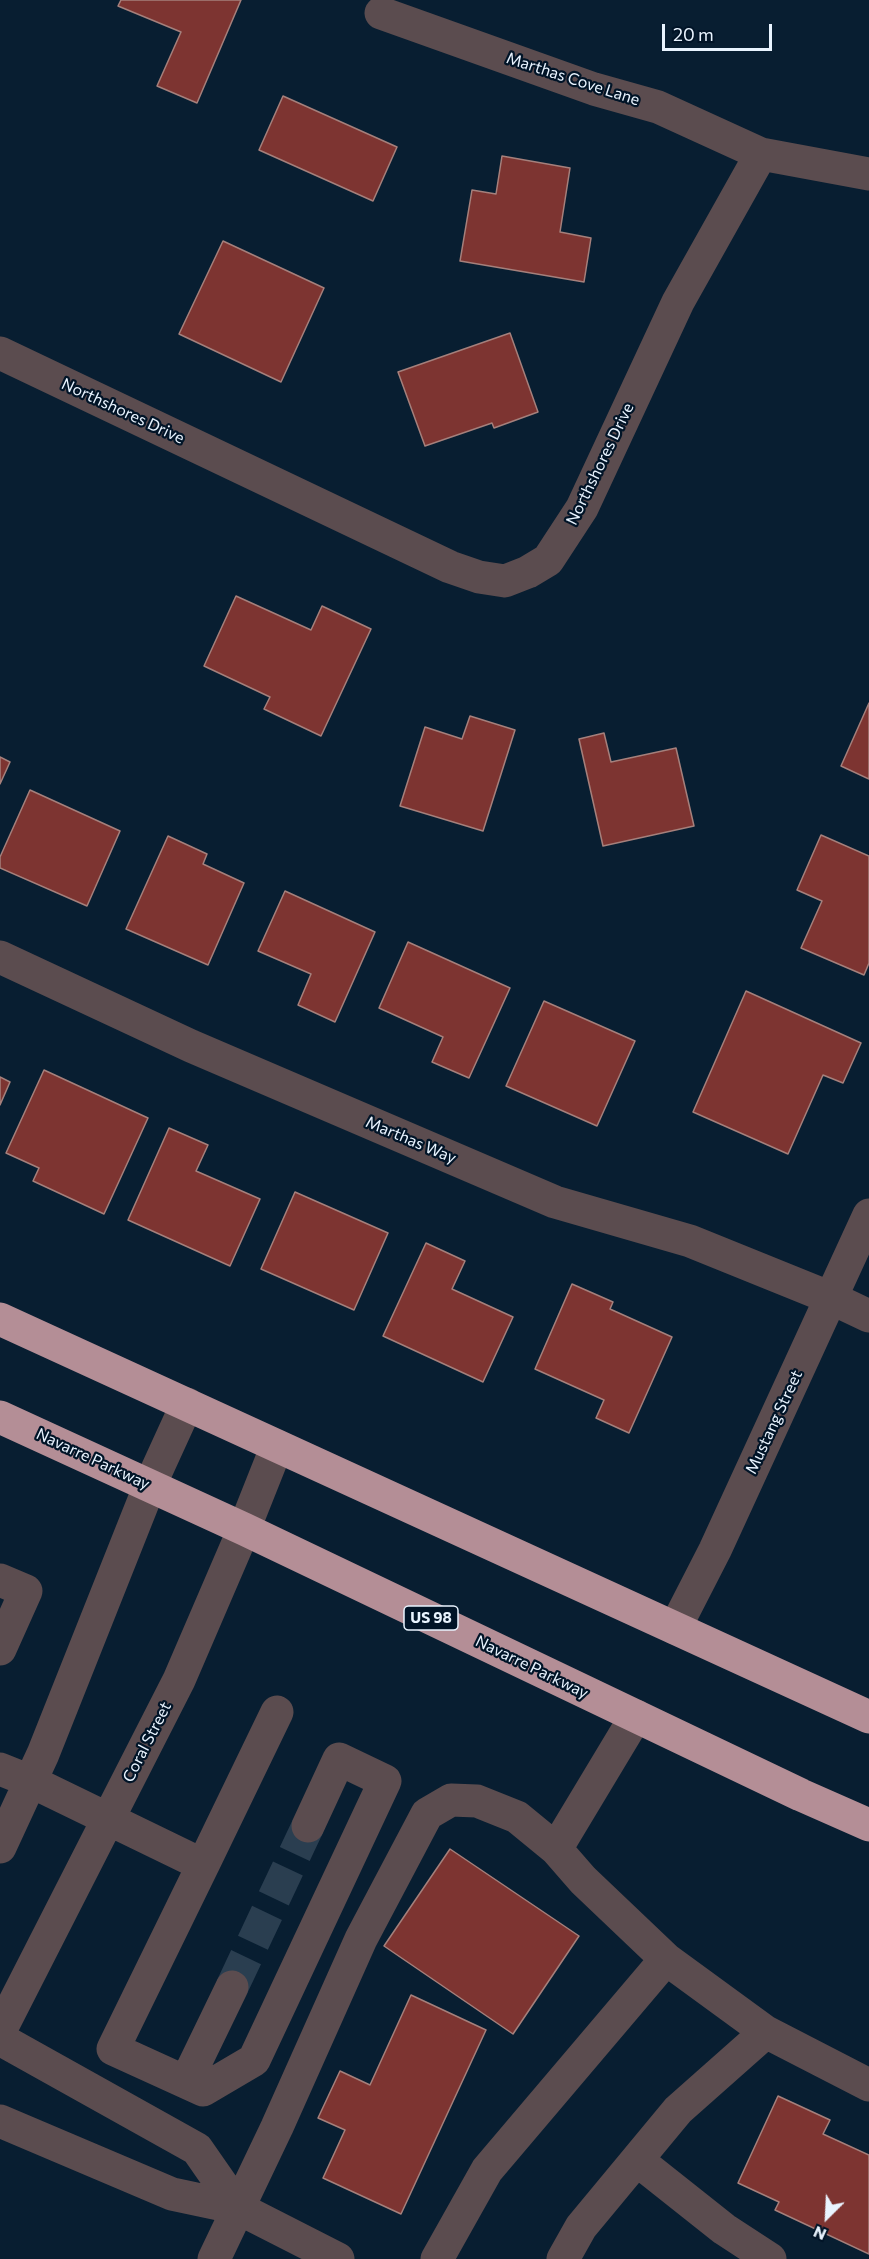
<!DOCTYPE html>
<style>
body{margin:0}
#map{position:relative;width:869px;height:2259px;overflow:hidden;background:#081e31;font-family:Commissioner,sans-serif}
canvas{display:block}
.north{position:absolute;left:797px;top:2187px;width:60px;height:60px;-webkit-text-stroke:4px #011427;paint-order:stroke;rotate:204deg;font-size:16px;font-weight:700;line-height:24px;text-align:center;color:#e9f4ff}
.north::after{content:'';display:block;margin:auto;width:21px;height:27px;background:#e9f4ff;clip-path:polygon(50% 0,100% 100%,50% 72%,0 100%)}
.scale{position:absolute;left:662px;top:24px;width:110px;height:27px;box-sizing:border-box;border:3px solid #e9f4ff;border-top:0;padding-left:8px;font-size:18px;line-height:21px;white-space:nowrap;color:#e9f4ff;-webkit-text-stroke:4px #011427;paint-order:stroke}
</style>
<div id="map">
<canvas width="869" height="2259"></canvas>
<div class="north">N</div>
<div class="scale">20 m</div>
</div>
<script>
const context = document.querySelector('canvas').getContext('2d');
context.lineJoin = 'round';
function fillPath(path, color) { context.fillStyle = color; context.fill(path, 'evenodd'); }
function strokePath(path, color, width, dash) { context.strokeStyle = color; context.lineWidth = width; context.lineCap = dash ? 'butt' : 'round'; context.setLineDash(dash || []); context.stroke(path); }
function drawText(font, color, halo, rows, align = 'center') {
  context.font = font + ' Commissioner,sans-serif'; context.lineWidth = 4.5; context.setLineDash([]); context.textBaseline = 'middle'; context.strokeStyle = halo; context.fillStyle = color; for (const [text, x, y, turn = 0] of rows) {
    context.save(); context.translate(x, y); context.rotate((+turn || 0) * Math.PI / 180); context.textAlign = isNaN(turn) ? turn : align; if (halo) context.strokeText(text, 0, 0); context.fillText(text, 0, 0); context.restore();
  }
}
const building = new Path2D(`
 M121,0H241L197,103L157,86L181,32L118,6Z
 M283,96L397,147L373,201L259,150Z
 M502,156L570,168L560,232L591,238L584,282L460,261L472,190L496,194Z
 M223,241L324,288L281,382L179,334Z
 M510,333L538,412L494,428L492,423L425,446L398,372Z
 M236,596L311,630L322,606L371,629L321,736L264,709L270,697L204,666Z
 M869,703V779L841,766Z
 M470,716L515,730L483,831L400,806L425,727L462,739Z
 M604,733L611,762L676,748L694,826L603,846L579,739Z
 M0,757L10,762L0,784Z
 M30,790L120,831L87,906L0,868V857Z
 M821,835L869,856V963L864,975L801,948L822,901L797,890Z
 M168,836L207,854L203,864L244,883L208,965L126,929Z
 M285,891L375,932L335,1022L298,1005L311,974L258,951Z
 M408,942L510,988L469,1078L432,1062L443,1037L379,1008Z
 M746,991L861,1043L843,1083L823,1075L788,1154L693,1112Z
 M544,1001L635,1041L597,1126L506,1086Z
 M44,1070L148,1118L104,1214L33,1181L39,1168L6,1153Z
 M0,1077L10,1082L0,1105Z
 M169,1128L208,1145L196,1171L260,1199L230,1266L128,1220Z
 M295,1192L388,1233L354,1310L261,1269Z
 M426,1243L465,1261L452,1289L513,1317L483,1382L383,1336Z
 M572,1284L613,1302L610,1309L672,1337L629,1433L596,1418L604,1400L535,1369Z
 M450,1849L579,1936L513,2034L384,1946Z
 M411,1995L486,2030L401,2214L323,2178L345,2130L318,2118L340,2071L370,2085Z
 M778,2096L830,2120L823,2134L869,2155V2254L775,2210L779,2202L738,2183Z`);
fillPath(building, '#7d3431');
strokePath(building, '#a5807c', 1.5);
strokePath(new Path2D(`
 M232,1987L308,1826`), '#2a3e50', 33, [33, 16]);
strokePath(new Path2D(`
 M381,13L594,89L658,107L761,154L869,174
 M0,353L450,567L479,577L505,581L528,572L548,560L582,508L678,302L761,154
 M0,957L191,1046L555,1202L690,1241L831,1298L869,1316
 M0,1580L26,1591L0,1649
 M675,1628L715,1550L869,1215
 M0,1769L30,1781L203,1865L113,2049L203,2090L254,2060L385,1781L339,1759L308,1826
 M0,1847L43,1754L150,1485L187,1404
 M556,1849L583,1880L666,1959L766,2032L869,2085
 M203,1865L277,1712
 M0,2031L179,1680L244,1529L277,1446
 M0,2039L197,2149L238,2208
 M186,2082L232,1987
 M0,2121L172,2194L238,2208L338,2259
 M637,2160L724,2229L770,2259
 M214,2259L277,2127L361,1939L427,1814L451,1800L477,1801L517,1817L556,1849L636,1716
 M437,2259L487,2170L666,1959
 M563,2259L581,2227L678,2110L766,2032`), '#5b4c4f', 33);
strokePath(new Path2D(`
 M0,1319L869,1717
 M0,1417L244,1529L801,1795L869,1825`), '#b48e96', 33);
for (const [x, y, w] of [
 [431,1618,54]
]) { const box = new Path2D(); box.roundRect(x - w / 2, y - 12, w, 24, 4.5); context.fillStyle = '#011427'; context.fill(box); strokePath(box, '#e9f4ff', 1.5); }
drawText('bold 15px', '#e9f4ff', null, [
 ["US 98",431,1618]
]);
drawText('16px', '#e9f4ff', '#011427', [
 ["Marthas Cove Lane",573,79,18],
 ["Northshores Drive",123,411,25],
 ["Northshores Drive",600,464,-64],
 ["Marthas Way",411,1140,23],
 ["Mustang Street",774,1422,-65],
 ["Navarre Parkway",93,1459,25],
 ["Navarre Parkway",532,1667,26],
 ["Coral Street",147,1742,-63]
]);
</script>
